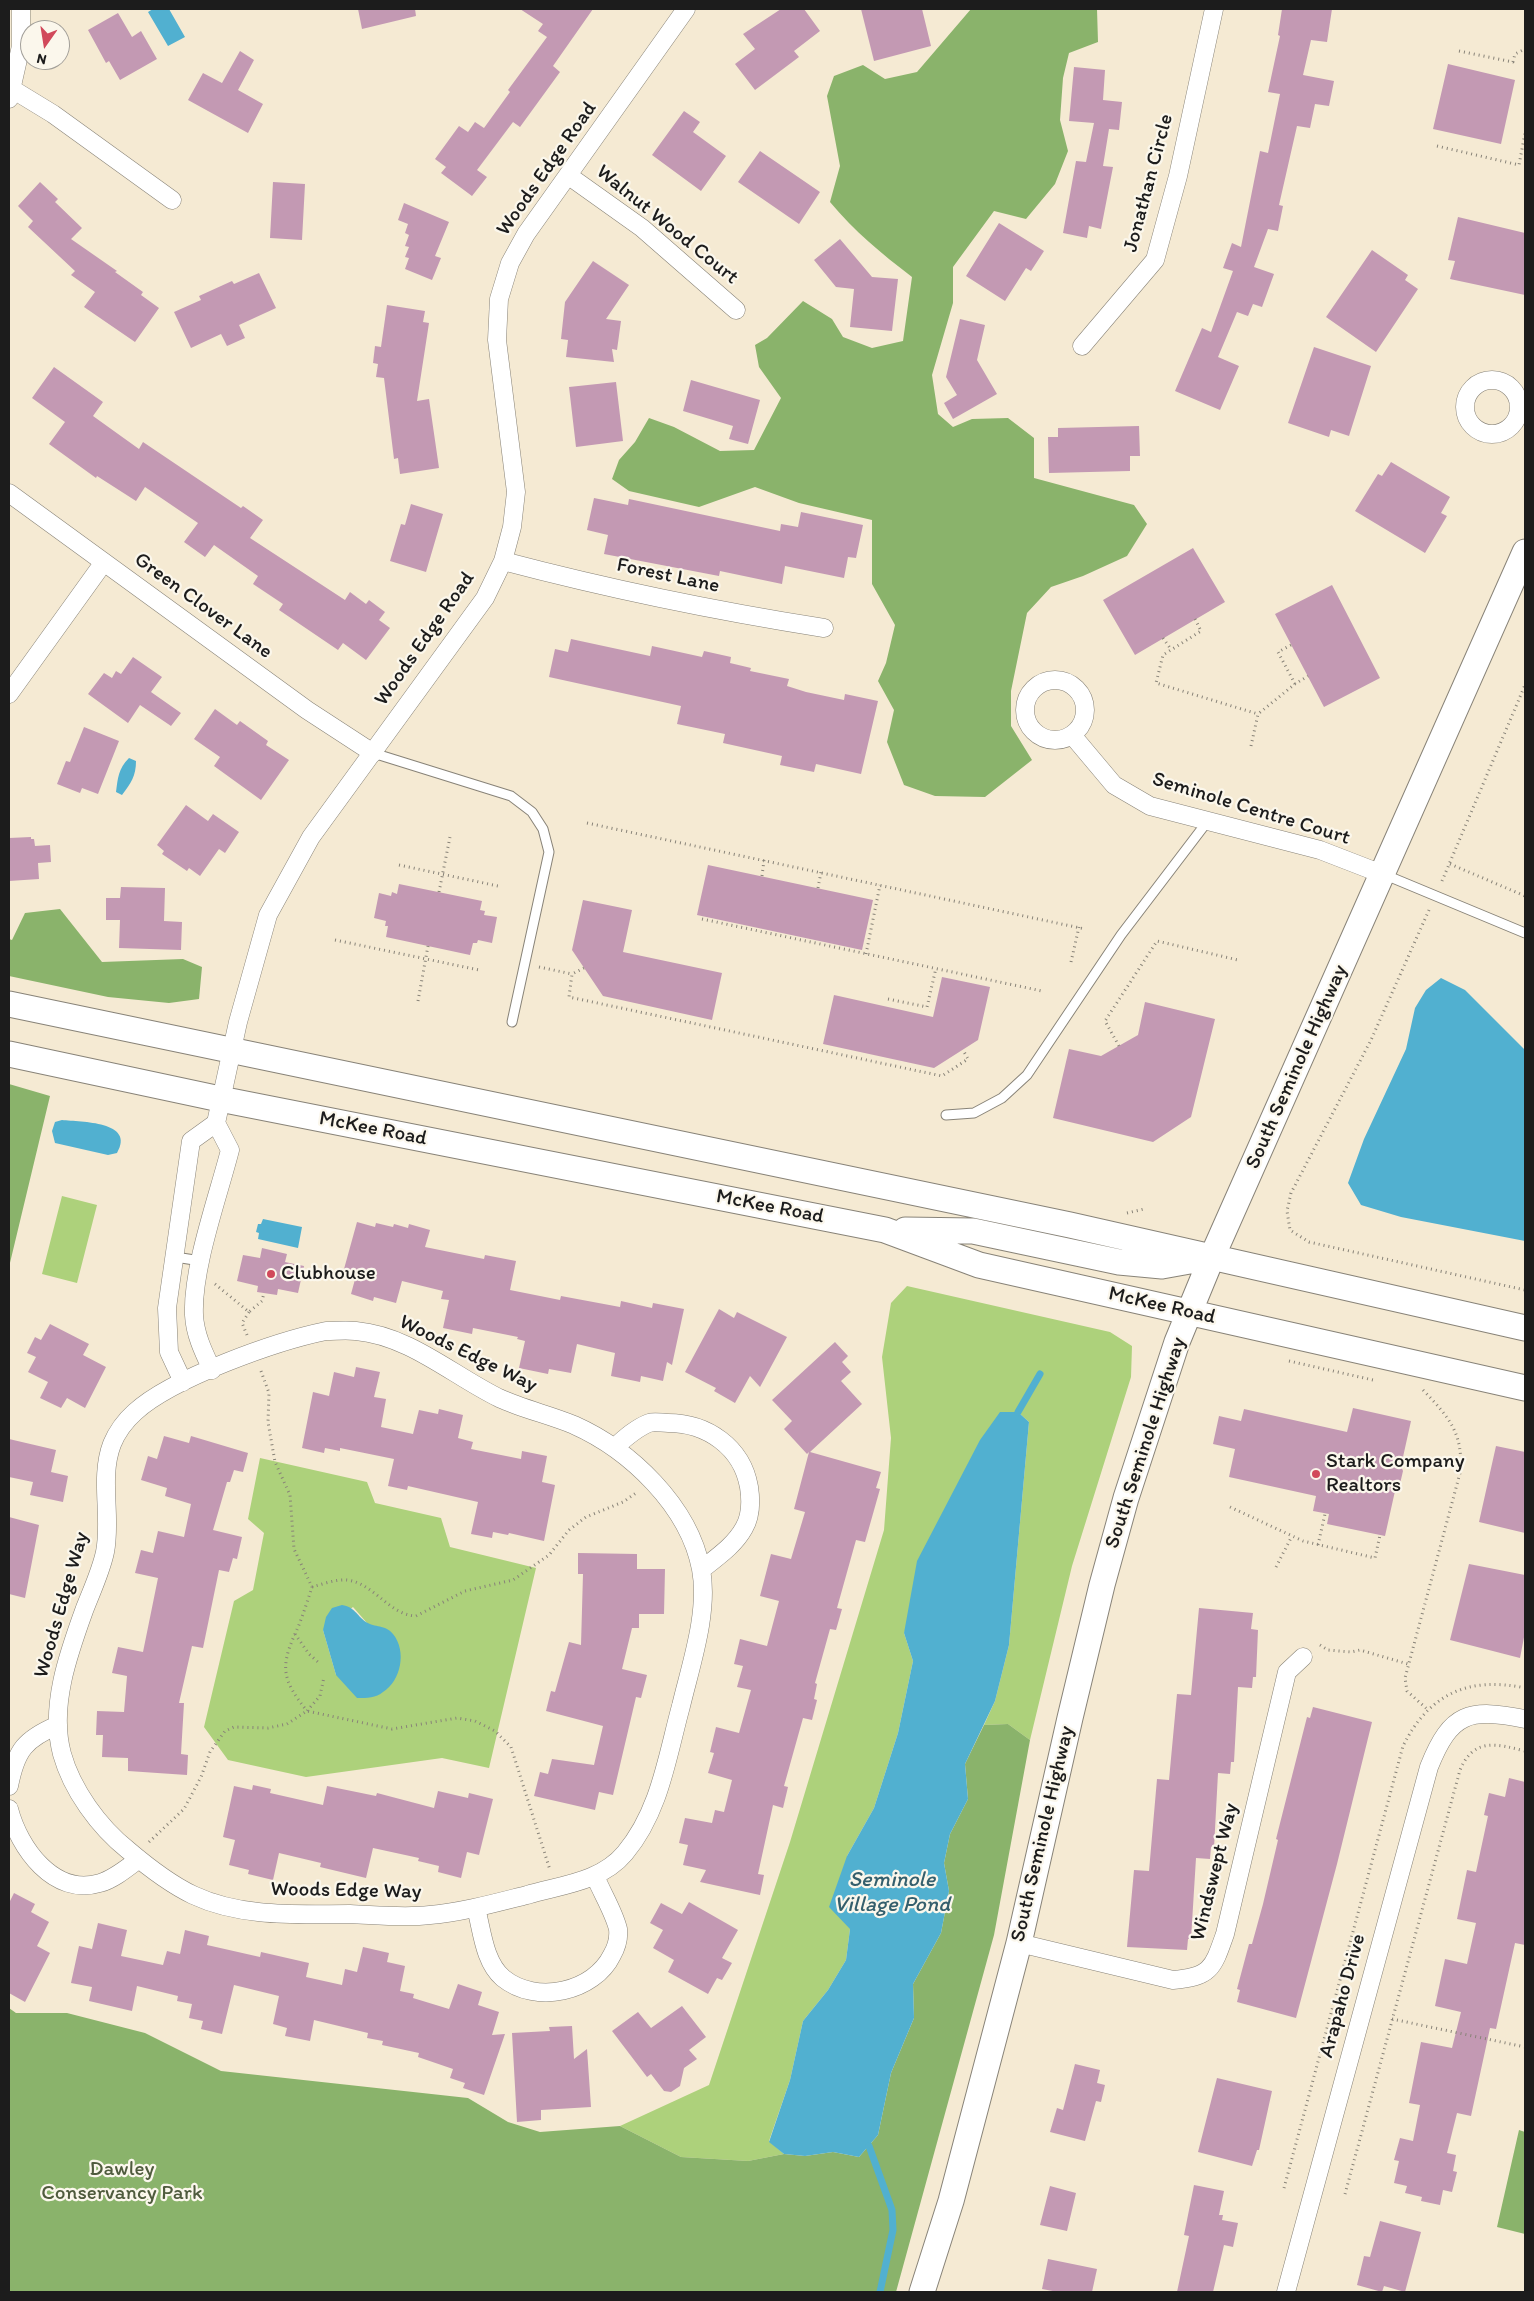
<!DOCTYPE html>
<style>
body{margin:0}
#map{position:relative;width:1534px;height:2301px;overflow:hidden;background:#f5ead3;font-family:Itim,sans-serif}
canvas{display:block}
.frame{position:absolute;inset:0;border:10px solid #1c1c1c;pointer-events:none}
.north{position:absolute;left:20px;top:20px;width:50px;height:50px;box-sizing:border-box;background:#fbf7ec;border:1px solid #a29f99;border-radius:50%;rotate:193deg;font-size:14px;font-weight:700;line-height:20px;text-align:center;color:#1c1c1c}
.north::after{content:'';display:block;margin:auto;width:18px;height:22px;background:#d1495b;clip-path:polygon(50% 0,100% 100%,50% 72%,0 100%)}
</style>
<div id="map">
<canvas width="1534" height="2301"></canvas>
<div class="frame"></div>
<div class="north">N</div>
</div>
<script>
const context = document.querySelector('canvas').getContext('2d');
context.lineJoin = 'round';
function fillPath(path, color) { context.fillStyle = color; context.fill(path, 'evenodd'); }
function strokePath(path, color, width, dash) { context.strokeStyle = color; context.lineWidth = width; context.lineCap = dash ? 'butt' : 'round'; context.setLineDash(dash || []); context.stroke(path); }
function drawText(font, color, halo, rows, align = 'center') {
  context.font = font + ' Itim,sans-serif'; context.lineWidth = 4.5; context.setLineDash([]); context.textBaseline = 'middle'; context.strokeStyle = halo; context.fillStyle = color; for (const [text, x, y, turn = 0] of rows) {
    context.save(); context.translate(x, y); context.rotate((+turn || 0) * Math.PI / 180); context.textAlign = isNaN(turn) ? turn : align; if (halo) context.strokeText(text, 0, 0); context.fillText(text, 0, 0); context.restore();
  }
}
fillPath(new Path2D(`
 M62,1196L97,1205L77,1283L42,1274Z
 M907,1286L1110,1332L1132,1346L1131,1377L1072,1566L1030,1740L1008,1724L984,1725L995,1701L1009,1645L1029,1422L1018,1412L904,1633L913,1661L898,1733L874,1808L847,1856L850,1929L846,1960L828,1990L803,2021L790,2080L769,2141L784,2154L748,2161L681,2157L620,2126L709,2085L790,1842L884,1530L891,1438L882,1357L891,1303Z
 M260,1458L367,1482L375,1503L441,1518L450,1547L536,1568L489,1768L442,1758L306,1777L228,1760L204,1727L234,1601L253,1590L264,1533L248,1519ZM353,1607L367,1623L336,1675L323,1630Z`), '#add17b');
fillPath(new Path2D(`
 M971,9H1097L1098,42L1069,53L1063,78L1060,120L1068,151L1055,184L1026,219L994,211L953,267V303L932,375L938,414L953,427L972,419L1008,418L1034,438V478L1134,505L1147,524L1127,556L1083,576L1051,587L1027,613L1011,691V726L1032,760L985,797L935,796L904,785L887,742L894,710L878,681L886,663L895,625L872,584V520L799,503L755,487L699,507L629,491L612,479L619,460L635,442L649,418L674,427L720,451L754,450L781,398L759,367L755,345L767,338L803,301L832,319L843,337L872,348L903,341L912,277C882,254 854,231 830,202L840,166L827,96L834,76L863,65L885,79L917,72Z
 M60,909L102,962L183,959L202,967L199,999L169,1003L108,997L9,976V939L12,940L25,913Z
 M9,1084L50,1096L9,1267Z
 M1008,1724L1030,1740L994,1935L896,2292H9V2008L16,2013H67L145,2033L221,2071L468,2098L508,2122L540,2132L620,2126L681,2157L748,2161L784,2154L805,2156L833,2152L859,2157L878,2135L891,2073L914,2018L913,1984L941,1933L949,1891L944,1863L950,1834L968,1799L965,1764L984,1725Z
 M1519,2130L1525,2132V2234L1497,2227Z`), '#8ab36b');
fillPath(new Path2D(`
 M153,9H169L185,37L168,46L148,12Z
 M129,758L136,761C136,776 131,783 122,795L116,792C118,778 118,769 129,758Z
 M1441,978L1465,990L1525,1050V1241L1401,1217L1361,1205L1348,1183L1364,1139L1406,1049L1415,1008L1426,990Z
 M62,1120C81,1122 136,1121 117,1153L108,1155L55,1143L52,1131L55,1122Z
 M263,1219L302,1227L298,1248L258,1239L259,1233L256,1232L258,1224H261Z
 M1000,1412H1018L1029,1422L1009,1645L995,1701L965,1764L968,1799L950,1834L944,1863L949,1891L941,1933L913,1984L914,2018L891,2073L878,2135L859,2157L833,2152L805,2156L784,2154L769,2142L790,2080L803,2021L828,1990L846,1960L850,1929L829,1907L847,1856L874,1808L898,1733L913,1661L904,1633L917,1561L980,1440Z
 M342,1605C355,1607 356,1615 366,1622C375,1628 385,1624 393,1634C407,1651 401,1681 383,1692C376,1698 367,1698 357,1698L336,1675L323,1630L326,1617L332,1608Z`), '#51b0d0');
strokePath(new Path2D(`
 M1018,1412L1040,1374
 M869,2146L892,2210L893,2230L880,2292`), '#51b0d0', 7);
fillPath(new Path2D(`
 M358,9H415L416,16L362,29Z
 M520,9H593L553,66L560,72L520,127L513,122L477,170L487,177L472,196L441,173L446,167L435,159L459,126L468,132L475,122L484,128L510,92L508,90L547,37L538,31L543,24Z
 M781,9H804L820,31L794,51L799,57L755,90L735,64L755,49L743,34Z
 M861,9H922L931,46L874,61Z
 M1282,9H1332L1327,42L1311,40L1303,75L1334,81L1329,106L1315,104L1310,128L1297,126L1279,205L1283,206L1278,231L1268,229L1254,267L1274,274L1262,307L1253,304L1248,316L1237,312L1218,357L1239,366L1220,410L1175,391L1202,328L1211,332L1233,271L1223,268L1232,243L1241,247L1260,151L1268,153L1280,94L1268,92L1280,36L1278,35Z
 M118,13L132,37L141,31L157,59L120,80L109,61L106,63L88,30Z
 M240,51L254,60L238,90L263,104L248,133L188,100L203,73L222,83Z
 M1448,64L1515,80L1501,144L1433,129Z
 M1074,67L1105,70L1103,100L1122,102L1119,130L1109,129L1103,166L1113,167L1101,229L1089,226L1087,238L1063,233L1076,161L1086,162L1094,123L1069,121Z
 M684,111L700,122L693,132L726,156L701,191L652,155Z
 M760,151L820,192L799,224L738,182Z
 M40,182L58,199L55,202L82,228L71,239L117,271L115,272L143,292L141,295L159,308L135,342L84,307L95,292L71,275L75,271L28,227L33,221L18,206Z
 M273,182L305,184L302,240L270,238Z
 M404,203L449,222L435,256L441,258L432,280L405,269L409,258L405,257L409,247L405,246L409,235L405,233L408,224L398,220Z
 M1458,217L1525,233V295L1450,279L1455,261L1448,260Z
 M999,223L1044,251L1031,271L1026,268L1005,301L966,276Z
 M840,239L872,277L898,279L892,331L850,327L854,289L836,287L814,260Z
 M1372,250L1408,275L1405,280L1418,289L1376,352L1326,317Z
 M593,261L629,285L606,319L621,321L617,350L612,349L614,362L566,357L568,340L561,339L565,302Z
 M259,273L276,308L239,325L245,338L227,346L221,334L191,348L174,312L201,300L199,296L232,281L234,284Z
 M387,305L425,311L423,322L429,323L417,401L429,399L439,468L400,474L398,458L394,459L384,378L376,377L378,364L373,363L375,346L381,347Z
 M960,319L985,325L977,360L997,394L953,419L944,403L957,395L946,377Z
 M1314,347L1371,366L1349,436L1331,430L1329,437L1288,423Z
 M54,367L103,402L93,416L139,449L143,442L241,508L243,506L263,520L250,538L345,600L350,592L366,604L369,600L385,612L379,620L390,628L366,660L343,643L338,650L279,610L283,604L253,584L258,576L214,545L205,557L184,542L198,523L145,487L136,501L97,476L96,478L49,444L65,422L32,398Z
 M691,380L760,400L748,444L729,439L733,426L683,411Z
 M616,382L623,441L576,447L569,387Z
 M1139,426L1140,456H1130V471L1049,473L1048,437H1058V428Z
 M1391,462L1450,497L1441,513L1447,516L1425,553L1355,511L1378,474L1382,476Z
 M594,498L628,505L629,499L780,531L781,524L798,527L801,512L863,525L856,558L848,557L844,578L785,566L782,584L720,571L719,576L604,554L608,535L587,530Z
 M411,504L443,514L426,572L390,561L401,524L405,525Z
 M1193,548L1225,602L1135,655L1103,600Z
 M1332,585L1380,678L1324,707L1275,614Z
 M571,639L650,656L652,646L702,657L704,651L731,657L730,663L751,668L750,671L789,679L787,686L806,692L844,700L845,694L878,701L861,774L816,764L814,772L780,765L782,756L723,743L725,734L677,724L681,706L549,677L555,649L568,652Z
 M133,657L162,677L151,692L181,713L171,726L140,705L128,723L88,694L104,673L112,678L116,671L121,674Z
 M215,709L237,725L240,721L268,741L266,745L289,760L261,800L214,766L220,757L194,739Z
 M84,727L119,741L98,794L82,788L80,793L57,784L66,761L70,762Z
 M186,805L208,821L213,814L239,832L225,853L219,849L200,876L189,868L187,871L162,854L164,851L157,845Z
 M31,837V839H34L35,846L50,845L51,862L38,863L39,879L9,881V838Z
 M708,865L873,900L862,950L697,915Z
 M399,884L482,901L480,910L485,911L484,915L497,917L492,943L478,940L477,943H473L470,955L386,937L388,926H385L386,921L374,918L379,893L391,896L392,892L397,894Z
 M121,887L165,888L164,921L182,922L181,950L119,948L120,920H106V898H120Z
 M583,900L632,910L623,952L722,973L712,1020L603,996L572,950Z
 M942,977L990,987L978,1040L934,1068L823,1044L834,995L933,1017Z
 M1145,1002L1215,1019L1191,1117L1153,1142L1053,1118L1069,1049L1101,1056L1138,1035Z
 M357,1222L375,1227L376,1223L393,1227L394,1224L408,1228L409,1224L430,1230L425,1247L484,1259L485,1255L516,1261L510,1290L560,1300L561,1296L620,1307L621,1301L652,1308L653,1303L684,1309L672,1365L667,1362L663,1381L641,1376L640,1382L611,1376L615,1353L577,1344L571,1373L549,1369L548,1374L519,1368L525,1341L517,1339L518,1337L473,1328L472,1334L443,1328L449,1300L441,1299L443,1291L402,1281L396,1303L374,1297L373,1301L351,1294L357,1272L344,1269Z
 M262,1248L287,1254L285,1262L304,1266L298,1293L278,1289L277,1295L257,1292L258,1286L237,1281L243,1255L260,1258Z
 M719,1309L734,1318L737,1312L787,1337L760,1387L750,1376L735,1403L714,1391L716,1388L685,1372Z
 M50,1324L89,1344L83,1355L106,1367L85,1408L67,1398L61,1408L40,1398L48,1382L28,1372L36,1357L27,1353L35,1337L41,1340Z
 M835,1342L848,1356L842,1362L851,1372L841,1381L862,1404L810,1452L881,1472L876,1488L880,1489L865,1542L856,1540L837,1608L842,1609L836,1630L830,1629L815,1683L817,1684L814,1699L817,1700L812,1720L803,1718L784,1786L788,1787L783,1808L773,1805L758,1874L764,1875L760,1895L700,1882L706,1870L683,1865L688,1845L679,1843L685,1818L712,1823L715,1810L724,1812L732,1780L708,1773L714,1753L710,1752L716,1727L739,1733L751,1690L737,1687L743,1666L734,1664L740,1639L767,1646L779,1601L760,1596L771,1554L791,1559L805,1512L794,1509L809,1452L807,1454L784,1429L792,1421L772,1400Z
 M356,1367L380,1372L374,1397L386,1399L381,1427L413,1434L419,1410L438,1414L439,1409L463,1415L458,1438L473,1442L471,1449L521,1459L522,1451L547,1456L542,1482L555,1485L544,1541L509,1533L508,1535L493,1532L492,1538L471,1534L478,1502L408,1486L407,1490L388,1486L394,1459L340,1448V1451L325,1448L324,1453L302,1448L313,1392L329,1396L334,1372L354,1377Z
 M1353,1408L1411,1421L1401,1466L1403,1471L1399,1488L1395,1491L1385,1536L1327,1524L1329,1514L1313,1511L1316,1496L1229,1477L1235,1449L1213,1444L1219,1416L1241,1421L1244,1409L1347,1432Z
 M164,1436L189,1443L191,1436L248,1453L243,1472L234,1470L230,1482H227L213,1530L242,1537L237,1559L233,1558L229,1572L219,1570L203,1648L192,1646L179,1703H184L181,1754L188,1755L187,1775L128,1771V1758L102,1757L103,1735H96L97,1711L124,1712L127,1676L112,1673L118,1647L143,1652L158,1578L135,1573L141,1550L153,1553L158,1531L184,1537L191,1504L165,1496L167,1488L141,1480L148,1456L157,1459Z
 M9,1439L56,1450L51,1472L68,1476L63,1502L30,1495L33,1482L9,1477Z
 M1496,1446L1525,1452V1533L1479,1522Z
 M9,1517L39,1525L25,1598L9,1594Z
 M578,1553L637,1554V1569H665L664,1614H639V1628H632L622,1669L647,1675L641,1698L636,1697L613,1795L599,1792L595,1810L534,1796L540,1772L548,1774L552,1759L594,1765L603,1726L546,1711L551,1691L555,1692L569,1642L581,1645L583,1574H578Z
 M1469,1564L1525,1575V1632L1520,1658L1450,1640Z
 M1199,1608L1253,1613L1251,1629L1258,1630L1256,1677H1253L1252,1688L1238,1687L1234,1762H1231L1230,1774L1218,1773L1214,1848L1211,1847L1210,1859L1196,1858L1191,1939H1188L1187,1950L1127,1947L1134,1870L1149,1871L1157,1779L1169,1780L1177,1694L1191,1695Z
 M1313,1707L1372,1722L1337,1864L1296,2018L1237,2002L1240,1990L1237,1989L1249,1944H1252L1263,1904L1278,1840L1276,1839L1307,1717L1310,1718Z
 M1509,1778L1525,1782V1945L1515,1943L1496,2029L1490,2028L1471,2116L1457,2113L1447,2153L1456,2155L1453,2171L1457,2172L1452,2192L1443,2190L1440,2205L1421,2201L1422,2197L1405,2193L1407,2186L1394,2183L1399,2161L1394,2160L1400,2138L1413,2141L1420,2105L1409,2103L1421,2042L1452,2048L1461,2012L1435,2006L1445,1959L1467,1964L1476,1923L1457,1919L1467,1870L1476,1872L1488,1816L1484,1815L1489,1793L1505,1797Z
 M253,1785L271,1789L270,1793L323,1805L327,1786L376,1796L377,1793L434,1808L438,1791L468,1798L469,1793L493,1799L479,1855L467,1852L461,1878L438,1872L439,1866L418,1861L419,1858L373,1848L366,1878L320,1867L321,1863L279,1853L273,1880L248,1874L249,1870L229,1865L235,1840L223,1837L234,1786L252,1790Z
 M14,1893L35,1904L31,1912L49,1922L37,1946L50,1953L25,2002L9,1993V1903Z
 M689,1902L738,1930L722,1958L732,1963L722,1980L717,1978L708,1994L668,1972L674,1960L653,1948L663,1930L650,1923L661,1903L682,1914Z
 M98,1923L127,1930L121,1956L163,1965L167,1951L180,1954L185,1930L209,1936L207,1945L260,1957L261,1952L309,1963L306,1977L342,1985L345,1969L357,1972L363,1947L389,1953L387,1962L405,1966L400,1991L414,1994L413,1998L449,2009L458,1984L482,1992L478,2005L499,2012L492,2035L505,2034L484,2095L463,2088L465,2083L450,2078L453,2069L418,2057L419,2053L382,2045L383,2041L367,2038L368,2033L314,2020L310,2041L285,2036L287,2028L273,2024L279,1996L234,1985L222,2034L201,2029L203,2021L189,2018L192,2004L177,2001L178,1996L137,1986L132,2011L89,2001L92,1987L71,1983L79,1946L92,1949Z
 M682,2006L706,2037L689,2050L697,2059L684,2068L680,2086L671,2092L664,2091L651,2074L647,2077L612,2031L638,2012L651,2028Z
 M572,2026L574,2059L587,2049L591,2107L541,2110V2120L517,2122L512,2033L550,2031L549,2027Z
 M1075,2064L1100,2070L1097,2083L1105,2085L1101,2102L1096,2101L1085,2141L1050,2132L1057,2108L1063,2110Z
 M1217,2078L1272,2091L1259,2150H1257L1252,2166L1198,2152Z
 M1194,2185L1224,2191L1219,2215H1223L1222,2220L1238,2223L1233,2247L1224,2245L1213,2292H1177L1189,2236L1184,2235Z
 M1050,2186L1076,2193L1067,2231L1040,2225Z
 M1380,2221L1421,2232L1405,2292L1384,2286L1382,2292L1357,2285L1364,2256L1370,2257Z
 M1048,2259L1097,2269L1092,2292H1058L1042,2289Z`), '#c399b3');
const lane = new Path2D(`
 M373,753L511,796L532,812L543,829L549,852L512,1022
 M1383,874L1525,933
 M946,1115L974,1113L1002,1098L1027,1075L1121,935L1207,822
 M175,1257L201,1261`);
const street = new Path2D(`
 M12,89L53,114L172,200
 M9,99L21,46V9
 M569,176L642,228L736,310
 M1082,346L1155,260L1178,176L1214,9
 M1465 407a27 27 0 1 1 54 0a27 27 0 1 1-54 0Z
 M9,493L307,710L373,753
 M503,561C609,589 716,611 824,628
 M1025 710a30 30 0 1 1 60 0a30 30 0 1 1-60 0Z
 M9,694L104,562
 M1072,735L1114,785L1150,806L1320,850L1382,874
 M326,1331C336,1331 346,1330 356,1331C410,1336 452,1375 499,1398C523,1409 550,1415 574,1425C630,1450 689,1506 701,1569C709,1612 691,1664 681,1706C667,1757 660,1811 625,1853C601,1882 561,1885 527,1895C495,1903 463,1912 430,1915C404,1918 376,1915 350,1914C298,1914 242,1918 193,1895C170,1884 148,1867 128,1850C99,1827 72,1790 62,1754C49,1706 69,1652 85,1608C92,1590 101,1571 105,1552C112,1517 99,1478 112,1444C117,1432 126,1420 135,1412C172,1378 277,1341 326,1331Z
 M212,1370C204,1353 195,1335 194,1315C192,1268 218,1197 230,1150L216,1123L238,1022L268,915L311,837L485,598L503,561L512,527L516,492L497,340L499,299L510,263L526,234L686,9
 M183,1382L169,1352L167,1308L191,1141L216,1123
 M615,1447C625,1438 636,1428 649,1423C654,1421 662,1423 668,1423C707,1423 742,1447 749,1487C751,1500 751,1516 744,1528C734,1546 717,1557 701,1570
 M9,1786C16,1750 25,1739 58,1725
 M9,1809C19,1848 54,1897 100,1883C114,1879 127,1868 139,1859
 M476,1908C482,1930 484,1962 503,1978C536,2005 594,1992 612,1955C616,1948 619,1938 618,1929C614,1912 602,1893 595,1876
 M1019,1943L1173,1980C1211,1977 1213,1968 1225,1934L1287,1672L1303,1657
 M1286,2292L1429,1767C1451,1712 1469,1708 1525,1719`);
const secondary = new Path2D(`
 M9,1004L1070,1225L1525,1328
 M9,1054L220,1099L885,1230L979,1265L1525,1388
 M905,1230L973,1231L1119,1262L1162,1266L1201,1259
 M922,2292L951,2201L1019,1943L1070,1718L1102,1585L1126,1498L1177,1342L1212,1257L1525,552`);
strokePath(lane, '#888378', 11);
strokePath(street, '#888378', 19);
strokePath(secondary, '#888378', 27);
strokePath(new Path2D(`
 M1459,51L1513,62L1515,54L1525,49
 M1437,146L1519,165L1525,133
 M1195,619L1201,631L1163,655L1156,683L1258,714
 M1163,638L1170,648
 M1291,645L1278,652L1295,684
 M1251,746L1258,714L1295,684L1308,676
 M587,823L1085,929
 M1450,864L1525,896
 M399,865L498,886
 M762,876L764,860
 M1442,881L1525,685
 M818,888L821,872
 M439,892L450,837
 M1429,910L1371,1040L1291,1193L1287,1211L1290,1230L1309,1242L1525,1290
 M702,919L1042,991
 M335,940L479,970
 M866,954L880,885
 M1071,962L1079,927
 M539,967L572,974
 M584,968L572,974L569,997L942,1076L968,1059L963,1050
 M888,999L927,1007L936,968
 M418,1001L428,946
 M1119,1046L1105,1021L1157,941L1238,960
 M1127,1213L1144,1209
 M215,1284L249,1312L262,1301L264,1293
 M247,1335L242,1323L249,1312
 M1289,1361L1373,1380
 M261,1371L269,1393L268,1422L275,1462L290,1495L294,1549L312,1587C307,1602 302,1619 295,1634C279,1669 284,1682 307,1711L320,1696L324,1677
 M1423,1390C1449,1417 1464,1434 1460,1473L1405,1678L1407,1691L1427,1709
 M1230,1507L1303,1541L1375,1558L1380,1535
 M1318,1545L1325,1514
 M1276,1567L1292,1536
 M312,1587C323,1584 336,1579 347,1580C374,1583 389,1615 416,1616L465,1591L513,1580L549,1555L569,1530L586,1517L623,1502L636,1493
 M295,1634L309,1654L319,1663
 M1320,1645L1328,1650L1339,1651L1351,1652L1360,1650L1408,1664
 M149,1842L184,1809L201,1777L210,1752L225,1731L234,1727L268,1728L287,1724L307,1711L392,1729L457,1718L475,1721L495,1731L511,1747L550,1870
 M1392,2019L1525,2047
 M1284,2188L1403,1746C1429,1694 1468,1676 1525,1688
 M1345,2194L1460,1770C1474,1737 1497,1744 1525,1751`), '#888378', 3, [1, 4]);
strokePath(lane, '#fff', 9);
strokePath(street, '#fff', 18);
strokePath(secondary, '#fff', 25);
for (const [x, y, r, color] of [
 [271,1274,5,"#d1495b"],
 [1316,1474,5,"#d1495b"]
]) { const dot = new Path2D(); dot.arc(x, y, r, 0, 2 * Math.PI); context.fillStyle = color; context.fill(dot); strokePath(dot, '#fbf7ec', 2); }
drawText('21px', '#1c1c1c', '#fbf7ec', [
 ["Woods Edge Road",547,169,-55],
 ["Jonathan Circle",1149,183,-75],
 ["Walnut Wood Court",667,225,39],
 ["Forest Lane",668,576,12],
 ["Green Clover Lane",203,606,36],
 ["Woods Edge Road",425,639,-55],
 ["Seminole Centre Court",1251,809,17],
 ["South Seminole Highway",1297,1067,-66],
 ["McKee Road",373,1129,11],
 ["McKee Road",770,1207,11],
 ["McKee Road",1162,1306,13],
 ["Woods Edge Way",468,1354,26],
 ["South Seminole Highway",1146,1443,-72],
 ["Woods Edge Way",62,1605,-74],
 ["South Seminole Highway",1043,1834,-77],
 ["Windswept Way",1215,1872,-76],
 ["Woods Edge Way",346,1891,1],
 ["Arapaho Drive",1343,1996,-75]
]);
drawText('21px', '#1c1c1c', '#fbf7ec', [
 ["Clubhouse",281,1274],
 ["Stark Company",1326,1462],
 ["Realtors",1326,1486]
], 'left');
drawText('21px', '#4f5b3d', '#fbf7ec', [
 ["Dawley",122,2170],
 ["Conservancy Park",122,2194]
]);
drawText('italic 22px', '#345f6d', '#fbf7ec', [
 ["Seminole",892,1880],
 ["Village Pond",892,1905]
]);
</script>
